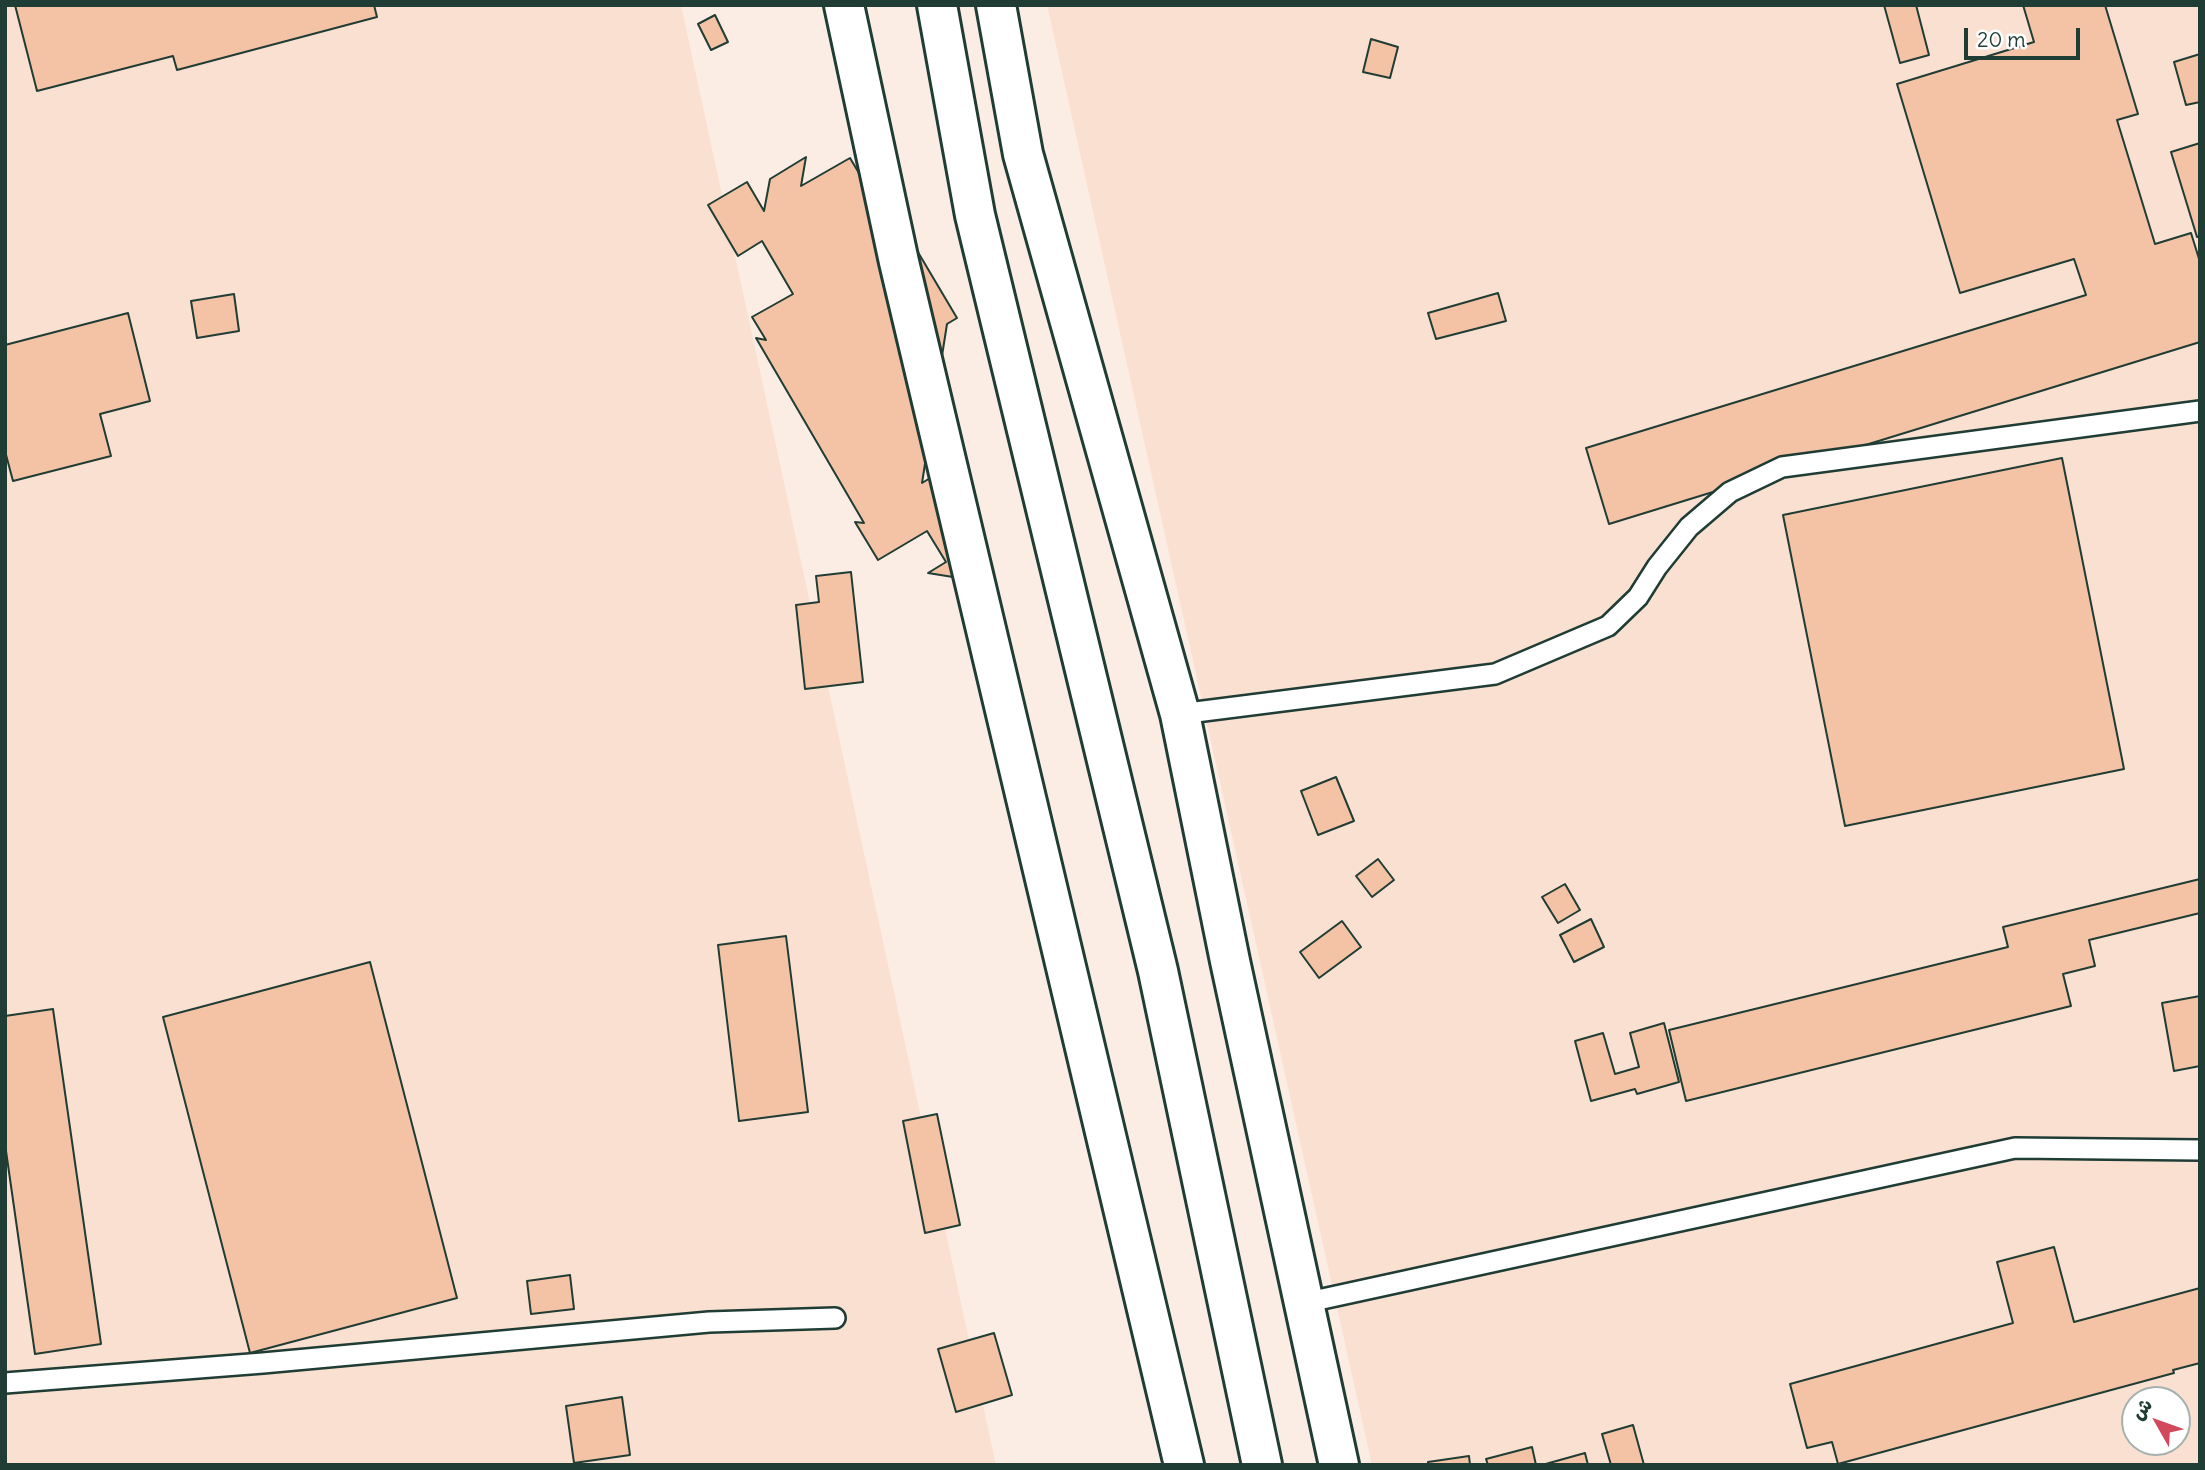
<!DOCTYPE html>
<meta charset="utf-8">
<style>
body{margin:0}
#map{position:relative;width:2205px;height:1470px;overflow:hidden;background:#fcede4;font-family:Delius,"Playpen Sans Arabic",sans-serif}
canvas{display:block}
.frame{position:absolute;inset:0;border:7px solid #1f3d34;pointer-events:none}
.north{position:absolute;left:2121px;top:1386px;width:70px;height:70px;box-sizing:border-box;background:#fff;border:2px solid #a5b1ae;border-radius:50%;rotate:310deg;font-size:19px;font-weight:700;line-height:28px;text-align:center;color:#1f3d34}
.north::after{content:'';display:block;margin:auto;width:24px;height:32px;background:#d1495b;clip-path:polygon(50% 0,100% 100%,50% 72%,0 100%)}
.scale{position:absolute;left:1964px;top:28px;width:116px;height:32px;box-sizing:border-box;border:4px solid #1f3d34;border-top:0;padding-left:9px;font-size:21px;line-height:24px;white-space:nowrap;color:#1f3d34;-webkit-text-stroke:5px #fff;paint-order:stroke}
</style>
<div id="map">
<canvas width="2205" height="1470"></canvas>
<div class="frame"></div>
<div class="north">ش</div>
<div class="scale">20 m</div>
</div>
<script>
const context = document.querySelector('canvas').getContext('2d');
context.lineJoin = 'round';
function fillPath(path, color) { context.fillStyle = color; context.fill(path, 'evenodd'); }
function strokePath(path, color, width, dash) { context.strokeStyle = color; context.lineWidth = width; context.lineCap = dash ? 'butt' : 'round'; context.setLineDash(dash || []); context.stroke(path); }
fillPath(new Path2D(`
 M5,5H681L996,1465H5Z
 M1047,5H2200V1465H1372ZM2135,1400H2177V1442H2135Z`), '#fae0d1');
const building = new Path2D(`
 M15,5H374L377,17L177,70L173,56L37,91Z
 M1884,5H1916L1929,55L1900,63Z
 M2023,5H2105L2138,114L2117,120L2155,244L2191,233L2200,262V342L1609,524L1586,448L2086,295L2074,259L1960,293L1897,84L2034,42Z
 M715,15L728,42L711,50L698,24Z
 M1371,39L1398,47L1390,78L1363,72Z
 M2200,54V102L2186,105L2174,62Z
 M2200,143V236L2197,237L2171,152Z
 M806,157L801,186L850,158L900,242L909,237L957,318L947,324L922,483L956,462L970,485L953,577L928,573L946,562L927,531L878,560L855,522L864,523L756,338L766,340L752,317L793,294L762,241L738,256L708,205L747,182L764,211L770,179Z
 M1498,293L1506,321L1436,339L1428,313Z
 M234,294L239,331L197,338L191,301Z
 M128,313L150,401L100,414L111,456L13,481L5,451V345Z
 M2062,458L2124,769L1845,826L1783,515Z
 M851,572L863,682L805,689L796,605L819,602L816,576Z
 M1336,777L1354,821L1318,835L1301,791Z
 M1378,859L1394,880L1372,897L1356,876Z
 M2200,879V913L2089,940L2095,966L2063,974L2071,1006L1686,1101L1669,1030L2008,947L2003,927Z
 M1565,884L1580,910L1558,923L1542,897Z
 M1591,919L1604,947L1574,962L1560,935Z
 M1342,921L1361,947L1319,978L1300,952Z
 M786,936L808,1112L739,1121L718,945Z
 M370,962L457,1298L250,1353L163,1017Z
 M2200,996V1066L2174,1071L2162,1003Z
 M53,1009L101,1344L35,1354L5,1144V1016Z
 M1664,1023L1679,1082L1637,1094L1635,1089L1591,1101L1575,1041L1603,1033L1615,1074L1639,1067L1630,1033Z
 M937,1114L960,1225L925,1233L903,1121Z
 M2054,1247L2074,1322L2200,1288V1363L2173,1370L2174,1373L1838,1464L1832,1442L1807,1448L1790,1384L2013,1323L1997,1262Z
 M570,1275L574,1309L531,1314L527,1281Z
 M994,1333L1012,1395L956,1412L938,1349Z
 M622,1397L630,1455L574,1463L566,1406Z
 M1633,1425L1644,1465H1611L1602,1434Z
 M1532,1447L1536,1465H1488L1486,1459Z
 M1585,1453L1588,1465H1542Z
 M1469,1456L1470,1465H1428V1462Z`);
fillPath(building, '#f4c2a4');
strokePath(building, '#1f3d34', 2);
const lane = new Path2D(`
 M1180,714L1495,674L1608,626L1638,597L1657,567L1689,527L1730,492L1782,467L2200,411
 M1304,1303L2015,1148L2200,1150
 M5,1383L263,1363L709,1322L835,1318`);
const secondary = new Path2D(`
 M996,5L1023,154L1180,714L1230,961L1339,1465`);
const highway = new Path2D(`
 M844,5L899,262L1184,1465
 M937,5L975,215L1158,971L1262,1465`);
strokePath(lane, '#1f3d34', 24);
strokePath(secondary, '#1f3d34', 44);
strokePath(highway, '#1f3d34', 44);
strokePath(lane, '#fff', 19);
strokePath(secondary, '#fff', 38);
strokePath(highway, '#fff', 38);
</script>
